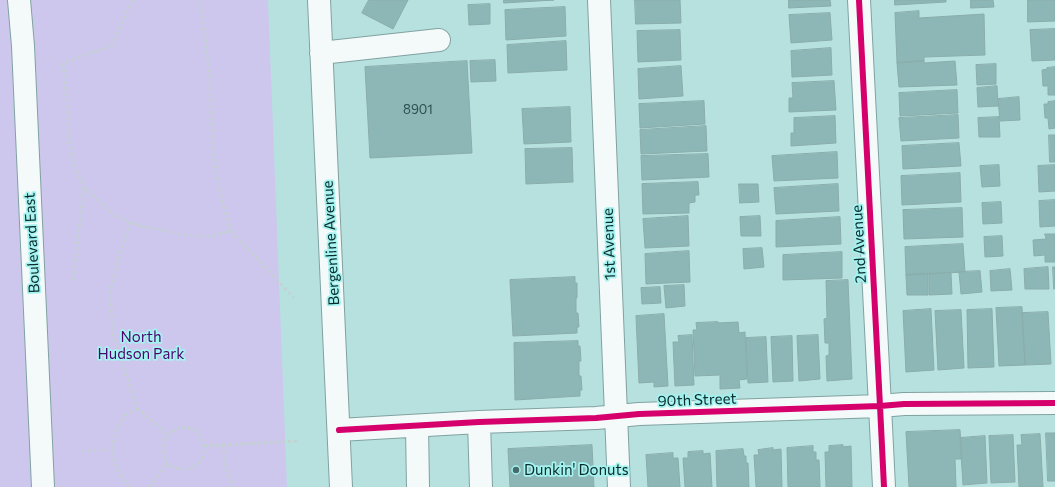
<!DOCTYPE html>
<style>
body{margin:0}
canvas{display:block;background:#b6e1df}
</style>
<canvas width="1055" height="487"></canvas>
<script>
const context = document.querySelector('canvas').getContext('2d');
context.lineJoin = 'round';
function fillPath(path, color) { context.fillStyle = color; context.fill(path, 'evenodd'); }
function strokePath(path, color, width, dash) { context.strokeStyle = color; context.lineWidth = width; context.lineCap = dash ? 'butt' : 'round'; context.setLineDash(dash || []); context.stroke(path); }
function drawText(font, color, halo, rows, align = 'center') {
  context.font = font + ' Commissioner,sans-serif'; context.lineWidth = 3.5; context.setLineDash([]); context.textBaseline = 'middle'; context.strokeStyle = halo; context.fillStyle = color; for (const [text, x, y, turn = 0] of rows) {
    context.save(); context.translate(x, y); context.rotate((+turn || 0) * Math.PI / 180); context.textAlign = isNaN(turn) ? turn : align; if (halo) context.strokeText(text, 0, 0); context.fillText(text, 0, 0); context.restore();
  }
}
fillPath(new Path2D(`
 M0,0H268L287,487H0Z`), '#cdc7ee');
const building = new Path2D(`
 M369,0H408L393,29L362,13Z
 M504,0H554L504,3Z
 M635,0H680L681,23L636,24Z
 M789,0H830L831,6L789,8Z
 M895,0H946V2L895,5Z
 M971,0H993L994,7L971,8Z
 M1028,0H1055V21L1028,22Z
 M490,4V24L469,25L468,5Z
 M565,7L566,36L506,40L505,10Z
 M919,11V18L984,14L985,55L924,57V61L897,63L895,13Z
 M830,13L832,40L791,43L789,15Z
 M1055,29V60L1032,61L1030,30Z
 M680,30L681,60L638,62L637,31Z
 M566,41L567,70L508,73L507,45Z
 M831,48L832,75L792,77L791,51Z
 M495,60L496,81L471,82L470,61Z
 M467,61L472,153L370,158L365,67Z
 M924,61V63L955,61L957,85L899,87L897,63Z
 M996,64V84L977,85L976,65Z
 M681,66L683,96L639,99L638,69Z
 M1055,67V95H1048V86H1043L1042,70L1047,69V68Z
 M834,81L836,110L789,112V98H793L792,83Z
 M997,86L998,106L978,107L977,88Z
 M957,90L958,113L900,116L899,93Z
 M1019,97L1020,120L1000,121L998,99Z
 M704,101L705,124L640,128L639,104Z
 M1055,101V128L1049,129L1048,118H1045L1044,104H1048V102Z
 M570,107L571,142L524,144L522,109Z
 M958,115L959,138L901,141L899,118Z
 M835,116L836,143L791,146V133H794V118Z
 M999,117L1000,137H979L978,118Z
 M706,126L707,151L641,154L640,130Z
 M1049,135H1055V162H1050Z
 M959,143L961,166L903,169L902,146Z
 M572,148L573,182L526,184L525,149Z
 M837,152L838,178L774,181L772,156Z
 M708,154L709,177L642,180L641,156Z
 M999,165L1000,186L982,187L980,166Z
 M1055,165V191L1039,192L1038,166Z
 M960,173L961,202L902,205L901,176Z
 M698,182L699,195H695V202L689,203V213L643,214L642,184Z
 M739,184H758L759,202L740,203Z
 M838,184L839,211L776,214L774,188Z
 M1055,200V226L1040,227L1039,201Z
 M1001,202L1002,223L983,224L982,203Z
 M962,208L963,237L904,239L903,210Z
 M688,216L689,246L645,248L643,219Z
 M760,216L761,236H741L740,217Z
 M840,217L841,244L776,247V221Z
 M1045,234H1055V262H1045V255L1034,256L1033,240L1046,239Z
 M1002,236L1003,256L985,257L984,237Z
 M963,244L965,272L906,275L905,247Z
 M762,248L764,267L744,269L743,249Z
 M689,251L690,282L646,284L645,254Z
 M842,252V278L783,280V255Z
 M1048,267L1049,289H1025L1024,269Z
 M1053,267H1055V288L1054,289Z
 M1010,269L1012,290L991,291L990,271Z
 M980,271L982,292L961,294L959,272Z
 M951,273L952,294L929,295V274Z
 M928,274V295H907L906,275Z
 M575,277V283H577V298H576V313H578L579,327H577V333L513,336L510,280Z
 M848,280L852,379L827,381L826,356L829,355V343H825L824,319L827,318L826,281Z
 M684,285L685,306L666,308L664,286Z
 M660,287L661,303L642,304L641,288Z
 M1022,307L1025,365L999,366L996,308Z
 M931,309L934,370L906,372L903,311Z
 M992,309L994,367L968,368L967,310Z
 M961,310L964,368L938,370L935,311Z
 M1048,312L1051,364L1025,365L1022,313Z
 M664,314L668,386L654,387V382L639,383L636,316Z
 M718,322V323L738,322L739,333L745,332L747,379L739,380L740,388L720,389V375L695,376L693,330H697L696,323Z
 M692,335L694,385L675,386L673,342H679L678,336Z
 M818,335L820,379L799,381L797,336Z
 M792,336L793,381L773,382L771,337Z
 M766,337L768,382L748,383L746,338Z
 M578,341V346H580L581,361H579V376H581L582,390H580V396L515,400L514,343Z
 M960,430L962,459H955L956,487H909L906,432Z
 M1046,433H1055V481H1048Z
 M1040,434L1043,487H1019L1017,445H1022L1021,435Z
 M1013,435L1015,482L991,483L989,436Z
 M985,436L987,483L963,485L960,438Z
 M592,445L594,487H510L508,449Z
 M843,445V447L851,446L852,487H826L825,452H829V446Z
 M813,446V452H816V460H819L820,487H788L787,448Z
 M773,448V450L781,449L782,487H756L754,455H759L758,450Z
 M743,449L744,456H746V463H748L749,487H717L716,451Z
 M703,451V454L710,453L712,487H685L683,458H688V452Z
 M673,453V458H678L680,487H648L646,455Z`);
fillPath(building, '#8db7b6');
strokePath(building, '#8aadab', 1);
const minor = new Path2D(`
 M319,0L341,487
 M599,0L619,487
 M859,0L880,406L884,487
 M321,53L439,40
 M479,422L481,487
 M417,426L418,487
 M339,430L479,422L596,418L639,414L880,406L904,404L1055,403`);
const major = new Path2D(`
 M19,0L23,46L43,487`);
strokePath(minor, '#80a2a1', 24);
strokePath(major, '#80a2a1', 24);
strokePath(new Path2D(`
 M133,0L111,46L63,63L68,115L69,142L74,165L84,187L115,216L141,226L179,234L206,237L231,231L222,202L213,154L210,78L200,0
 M130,222L117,265L111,288V309L113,334L137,408L168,435
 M231,231L294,298
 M73,280L84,187
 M182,427C185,428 189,428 192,429C200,433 206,445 204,454C202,464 189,471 179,469C175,468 171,465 167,464C160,446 162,434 182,427Z
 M223,445L225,465L233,487
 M204,446L299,441
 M81,451L112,450
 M129,487C124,480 118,472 115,463C109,448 115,425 127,414C130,412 134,410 137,408
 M150,487L167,464`), '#c3d1d0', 2.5, [3, 3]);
strokePath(minor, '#f4fafa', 22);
strokePath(major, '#f4fafa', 22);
strokePath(new Path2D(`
 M859,0L880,406L884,487
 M339,430L479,422L596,418L639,414L880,406L904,404L1055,403`), '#d6006c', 6);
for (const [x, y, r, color] of [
 [516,470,4,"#466b6a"]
]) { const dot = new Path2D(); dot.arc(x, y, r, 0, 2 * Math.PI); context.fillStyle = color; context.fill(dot); strokePath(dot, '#a4f3f0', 1.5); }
drawText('13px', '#2b4f4e', null, [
 ["8901",418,110]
]);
drawText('15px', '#0a2c2b', '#a4f3f0', [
 ["Boulevard East",32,243,-93],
 ["Bergenline Avenue",331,243,-93],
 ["1st Avenue",609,244,-92],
 ["2nd Avenue",859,244,-93],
 ["90th Street",697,400,-2]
]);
drawText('15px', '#50036d', '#a4f3f0', [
 ["North",141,337],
 ["Hudson Park",141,354]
]);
drawText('15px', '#0a2c2b', '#a4f3f0', [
 ["Dunkin' Donuts",524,470]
], 'left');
</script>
